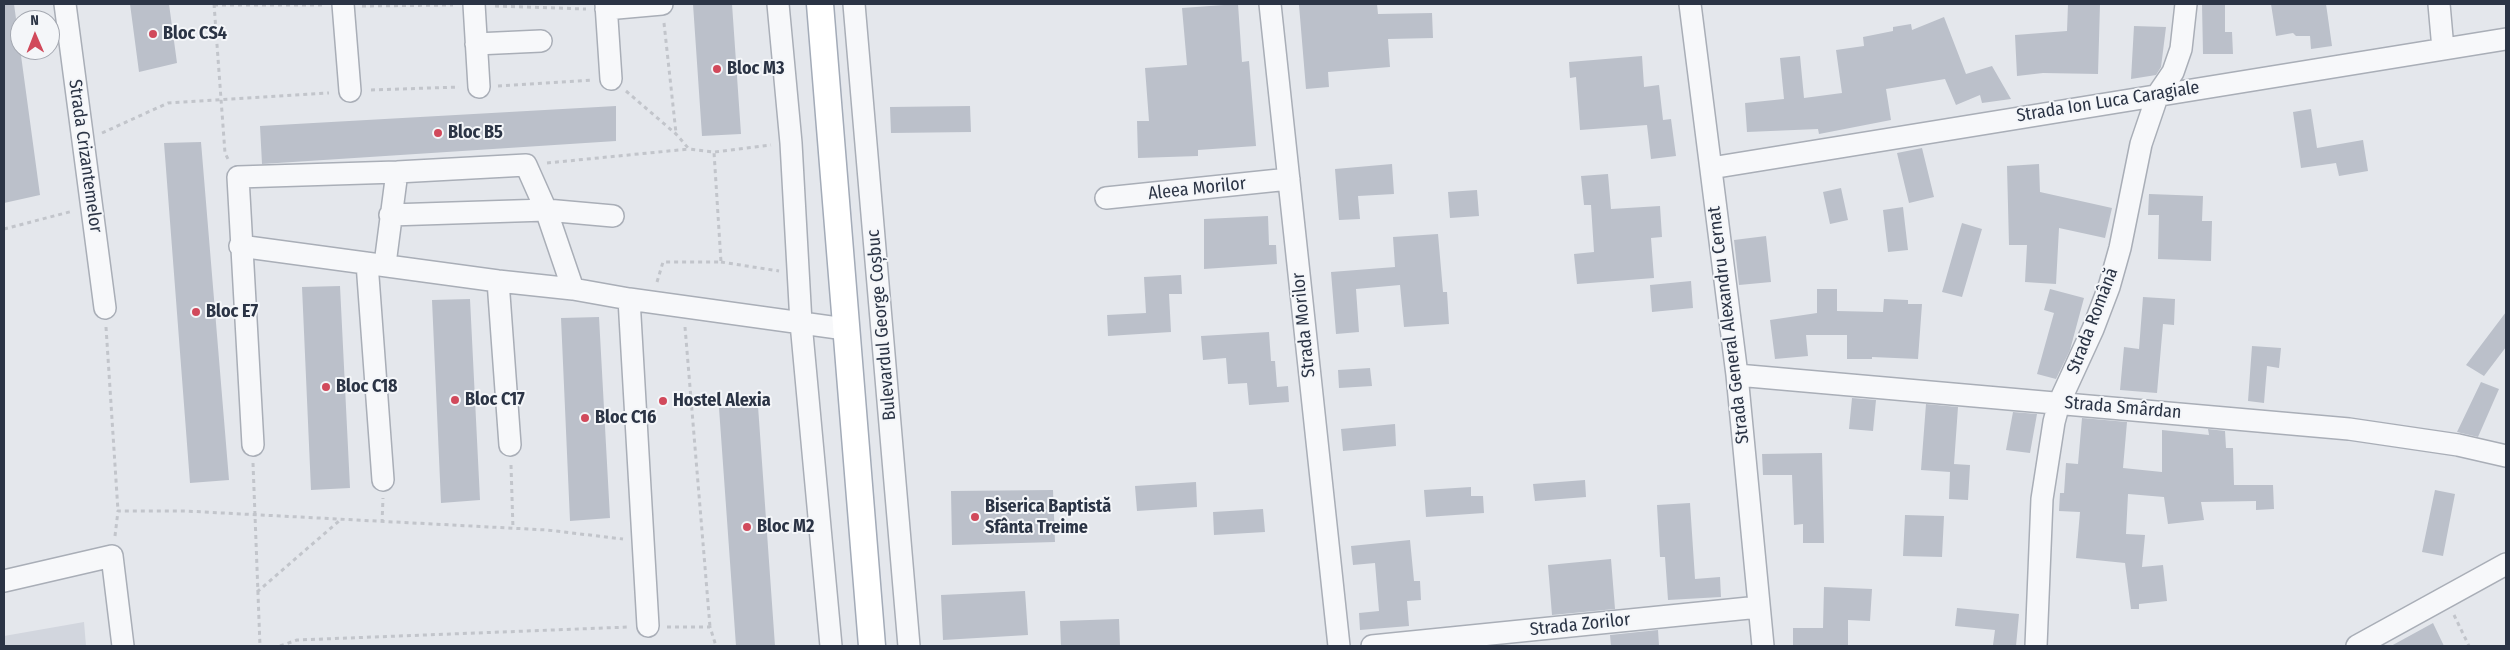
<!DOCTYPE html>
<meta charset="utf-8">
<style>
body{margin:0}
#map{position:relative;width:2510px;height:650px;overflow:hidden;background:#e4e7ec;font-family:"Fira Sans Condensed",sans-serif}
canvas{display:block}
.frame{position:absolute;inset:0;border:5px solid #2b3445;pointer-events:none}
.north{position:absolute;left:10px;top:10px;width:50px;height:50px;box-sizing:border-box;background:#f4f6f9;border:1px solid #a4a8b1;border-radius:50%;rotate:359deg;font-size:14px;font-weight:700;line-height:20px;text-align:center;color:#2b3445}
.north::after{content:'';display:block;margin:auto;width:18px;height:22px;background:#d1495b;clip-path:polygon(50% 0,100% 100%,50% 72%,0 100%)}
</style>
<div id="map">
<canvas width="2510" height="650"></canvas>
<div class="frame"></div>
<div class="north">N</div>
</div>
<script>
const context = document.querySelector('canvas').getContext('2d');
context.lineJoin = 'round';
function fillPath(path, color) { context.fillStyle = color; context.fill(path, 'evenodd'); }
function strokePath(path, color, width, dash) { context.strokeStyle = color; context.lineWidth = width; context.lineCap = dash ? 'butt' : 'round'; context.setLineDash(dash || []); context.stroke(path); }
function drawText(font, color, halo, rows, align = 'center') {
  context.font = font + ' "Fira Sans Condensed",sans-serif'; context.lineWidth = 4; context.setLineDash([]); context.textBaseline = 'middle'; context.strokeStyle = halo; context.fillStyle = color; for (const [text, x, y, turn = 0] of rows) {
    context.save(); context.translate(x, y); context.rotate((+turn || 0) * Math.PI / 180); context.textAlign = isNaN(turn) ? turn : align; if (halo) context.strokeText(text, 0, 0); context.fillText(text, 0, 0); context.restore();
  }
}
fillPath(new Path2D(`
 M84,622L86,646H4V636Z`), '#d2d6de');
fillPath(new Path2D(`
 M4,4H14L40,195L4,203Z
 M130,4H169L177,63L139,72Z
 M693,4H732L741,134L702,136Z
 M1238,4L1242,62L1249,61L1256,146L1198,150V156L1138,158L1137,121H1149L1145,68L1187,65L1182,8Z
 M1325,4H1377L1378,14L1432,13L1433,38L1388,39L1390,67L1328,72L1329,87L1306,89L1299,5Z
 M2068,4H2100L2098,74L2043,73L2017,76L2015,35L2067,31Z
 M2202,4H2225V32H2232L2233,54H2203Z
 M2271,4H2326L2332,46L2311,49L2310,36H2296L2293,33L2276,36Z
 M1944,17L1966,74L1992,66L2011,99L1982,103L1980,95L1956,105L1945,79L1886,89L1891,120L1819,134L1818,129L1747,132L1745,103L1784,99L1780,58L1800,56L1804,98L1842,93L1836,50L1864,46L1863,37L1893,31V27L1911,24L1912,30Z
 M2134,26L2166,27L2161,67L2156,75L2131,79Z
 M1642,56L1644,87L1659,85L1663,120L1671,119L1676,156L1651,159L1647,125L1580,130L1576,77L1570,78L1569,62Z
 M616,106V141L262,164L260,126Z
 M970,106L971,132L891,133L890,107Z
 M2311,109L2317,148L2363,140L2368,171L2339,176L2336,163L2301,168L2293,112Z
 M201,142L229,480L190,483L164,143Z
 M1922,148L1934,197L1909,203L1897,153Z
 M1392,164L1394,194L1358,196L1360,219L1339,220L1335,169Z
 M2039,164L2040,192L2112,208L2105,238L2059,228L2056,284L2025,282L2027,245H2009L2007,166Z
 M1608,174L1611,209L1660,206L1662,237L1651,238L1654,278L1577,284L1574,254L1594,252L1591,205H1584L1581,176Z
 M1841,188L1848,220L1830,224L1823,192Z
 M1477,190L1479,216L1450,218L1448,192Z
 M2149,194L2203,196L2202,221H2212L2211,261L2158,259L2159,215H2148Z
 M1903,207L1908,250L1888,252L1883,210Z
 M1268,216L1269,245H1276L1277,264L1204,269V219Z
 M1962,223L1982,229L1962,297L1942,292Z
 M1438,234L1443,292H1447L1449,324L1404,327L1400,285L1356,289L1359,332L1336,334L1331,272L1395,267L1393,237Z
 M1766,236L1771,282L1739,285L1734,240Z
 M1181,275L1182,294H1169L1171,332L1108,336L1107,315L1146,313L1144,277Z
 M1691,281L1693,308L1652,312L1650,285Z
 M340,286L350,488L311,490L302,287Z
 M1817,289H1837V311L1883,312L1884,299L1908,300V304H1922L1918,359L1872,357V359H1847V335H1806L1808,356L1775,359L1770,320L1817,313Z
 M2050,289L2084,298L2070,350L2056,379L2037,374L2054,313L2044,310Z
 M2143,297L2175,299L2174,325L2163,324L2157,393L2120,390L2124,347L2139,349Z
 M470,299L480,500L441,503L432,300Z
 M2506,312V347L2484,376L2466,365Z
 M599,317L610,518L570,521L561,318Z
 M1269,332L1271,361H1275L1277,387L1288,386L1289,402L1249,405L1247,383L1228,384L1226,358L1203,360L1201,336Z
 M2252,346L2281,348L2279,368L2267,366L2264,403L2248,401Z
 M1370,368L1372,386L1339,388L1338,370Z
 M2481,382L2499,389L2478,437L2457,432Z
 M1852,398L1876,400L1873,431L1849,429Z
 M1926,404L1958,407L1954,464L1970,465L1968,500L1949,499L1950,472L1921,470Z
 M758,406L775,646H736L719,408Z
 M2013,412L2037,414L2030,453L2006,450Z
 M2082,418L2127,422L2123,468L2162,472V430L2209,435L2208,429L2225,431L2226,448H2233L2234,485H2273L2274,509L2256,510V501L2201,502L2204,520L2168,524L2164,497L2128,494L2126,534L2145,535L2142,567L2163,565L2167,601L2139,604V609H2131L2125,563L2076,558L2080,512L2059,511L2060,493H2064L2066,463L2078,464Z
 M1395,424L1396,446L1343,451L1341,429Z
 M1822,453L1824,543H1803V524L1794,525L1792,475H1763L1762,454Z
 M1585,480L1586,497L1535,501L1533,484Z
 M1196,482L1197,507L1137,511L1135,486Z
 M1471,487V496H1483L1484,513L1426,517L1424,490Z
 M1053,490L1055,542L952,545L951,491Z
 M2435,490L2455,494L2443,556L2422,552Z
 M1690,503L1695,579L1720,577L1721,597L1668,600L1665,557H1660L1657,505Z
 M1263,509L1265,532L1214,535L1213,512Z
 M1905,515L1944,516L1942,557L1903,556Z
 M1410,540L1414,581H1420L1421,600L1407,601L1409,626L1360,630L1359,613L1379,611L1375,563L1353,565L1351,546Z
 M1611,559L1615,609L1552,615L1548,565Z
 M1824,587L1872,589L1870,621L1848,620V646H1793V628H1823Z
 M1025,591L1028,635L943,640L941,595Z
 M1957,608L2019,614L2016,646L1993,645L1995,630L1955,626Z
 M1119,619L1120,646H1061L1060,621Z
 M2433,623L2444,646H2391Z
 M1658,630L1659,646H1611L1610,635Z`), '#bbc0ca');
const minor = new Path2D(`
 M65,4L105,308
 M343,4L350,91
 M474,4L479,87
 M606,4L611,79
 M778,4L791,143L801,323L831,646
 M854,4L909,646
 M1270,4L1339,646
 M1690,4L1737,375L1763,646
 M2439,4L2443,49
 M606,9L662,4
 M476,44L541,41
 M1711,168L2506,39
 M1106,198L1289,179
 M390,215L546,210L613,216
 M240,246L498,281L573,289L629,299L845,329
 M367,263L383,480
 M385,264L397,172
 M498,281L510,445
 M629,299L648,626
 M1737,375L2349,429L2458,445L2506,456
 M253,445L238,177L397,172L526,165L546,210L573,289
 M4,581L112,556L123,646
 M1372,646L1759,607
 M2036,646L2042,499L2054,422L2059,403L2093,329L2109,287L2120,248L2141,144L2158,94L2173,72L2181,49L2186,4
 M2357,646L2506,564`);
const major = new Path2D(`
 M820,4L872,646`);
strokePath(minor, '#a9aeb7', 24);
strokePath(major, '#a3abb8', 29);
strokePath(new Path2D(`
 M214,4L225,153L228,159
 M214,5H323
 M362,6L453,5
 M495,6L586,9
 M664,23L676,133
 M498,86L592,80
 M371,90L459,87
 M626,91L676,134L689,149L714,152L771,145
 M102,133L168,103L329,93
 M547,163L689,149
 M4,229L73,211
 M721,262L779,271
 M657,282L663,262H721L714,152
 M106,327L118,511
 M685,327L710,627
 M253,463L260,646
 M511,465L513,529
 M382,523L383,498
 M115,536L118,511H185L547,530L623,539
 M257,592L339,521
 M2454,615L2469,646
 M667,627H710L716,646
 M280,646L297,640L629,627`), '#c2c5cb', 3, [4, 4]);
strokePath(minor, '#f7f8fa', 21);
strokePath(major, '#fff', 26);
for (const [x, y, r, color] of [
 [153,34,5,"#d1495b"],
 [717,69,5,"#d1495b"],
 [438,133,5,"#d1495b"],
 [196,312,5,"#d1495b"],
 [326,387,5,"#d1495b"],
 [455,400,5,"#d1495b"],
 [663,401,5,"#d1495b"],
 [585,418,5,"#d1495b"],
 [975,517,5,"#d1495b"],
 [747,527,5,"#d1495b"]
]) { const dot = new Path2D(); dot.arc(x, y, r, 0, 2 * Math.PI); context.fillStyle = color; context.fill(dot); strokePath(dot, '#f4f6f9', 2); }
drawText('bold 18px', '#2b3445', '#f4f6f9', [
 ["Bloc CS4",163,34],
 ["Bloc M3",727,69],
 ["Bloc B5",448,133],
 ["Bloc E7",206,312],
 ["Bloc C18",336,387],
 ["Bloc C17",465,400],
 ["Hostel Alexia",673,401],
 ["Bloc C16",595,418],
 ["Biserica Baptistă",985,507],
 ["Sfânta Treime",985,528],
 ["Bloc M2",757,527]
], 'left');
drawText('18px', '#2b3445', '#f4f6f9', [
 ["Strada Ion Luca Caragiale",2108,102,-9],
 ["Strada Crizantemelor",85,156,82],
 ["Aleea Morilor",1197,189,-6],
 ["Strada Română",2093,321,-69],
 ["Bulevardul George Coșbuc",882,325,-95],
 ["Strada Morilor",1304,325,-96],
 ["Strada General Alexandru Cernat",1729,325,-97],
 ["Strada Smârdan",2123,408,5],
 ["Strada Zorilor",1580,625,-6]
]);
</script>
